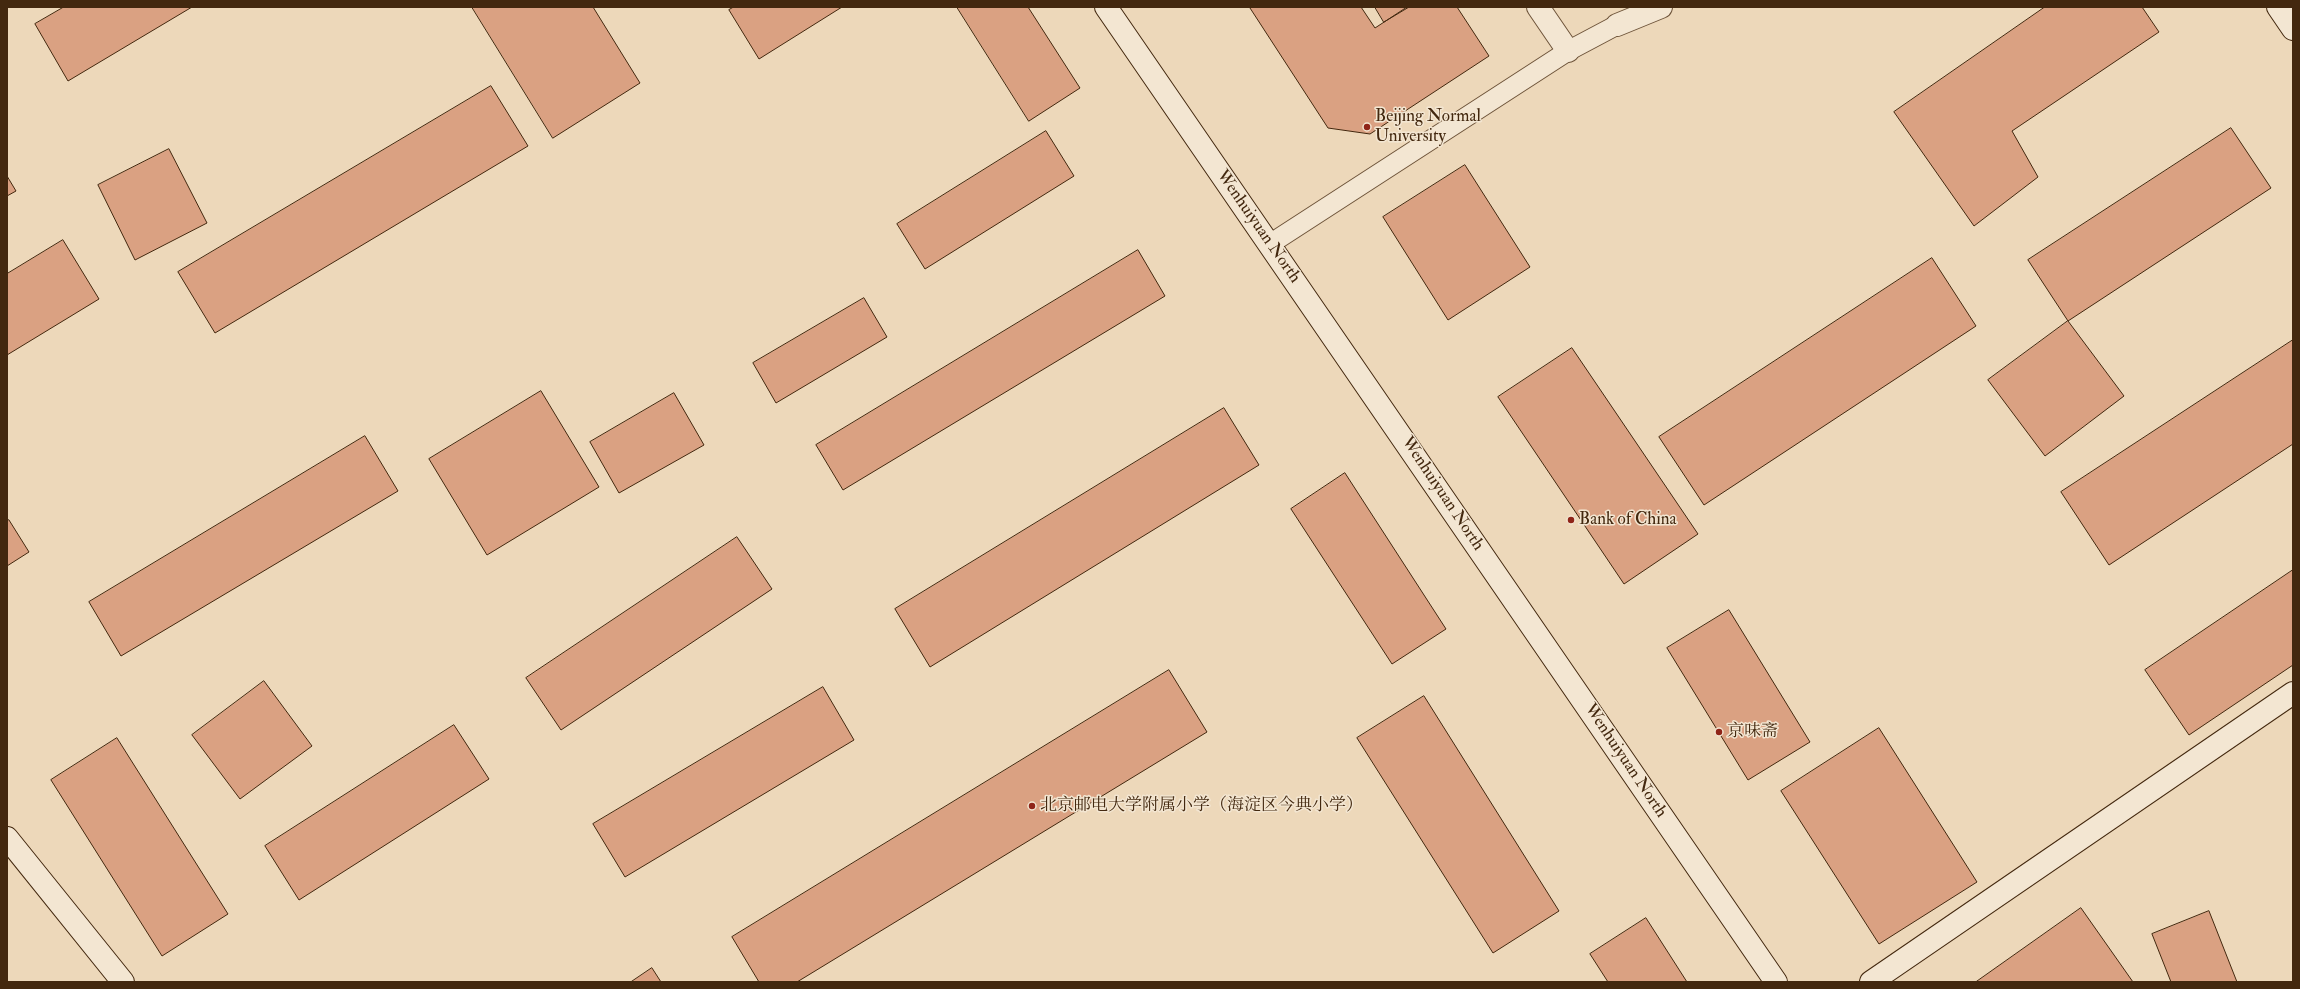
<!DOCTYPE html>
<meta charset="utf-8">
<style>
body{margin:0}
#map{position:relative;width:2300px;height:989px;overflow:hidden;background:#edd8ba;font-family:"IM FELL Double Pica",serif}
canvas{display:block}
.frame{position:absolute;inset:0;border:8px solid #43280f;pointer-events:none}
</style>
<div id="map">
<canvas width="2300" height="989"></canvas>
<div class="frame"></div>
</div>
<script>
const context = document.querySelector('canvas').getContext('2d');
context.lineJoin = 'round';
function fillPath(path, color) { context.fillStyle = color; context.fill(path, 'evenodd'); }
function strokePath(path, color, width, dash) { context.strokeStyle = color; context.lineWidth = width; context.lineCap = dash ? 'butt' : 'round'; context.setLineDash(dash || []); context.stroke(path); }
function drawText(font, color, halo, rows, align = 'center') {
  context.font = font + ' "IM FELL Double Pica","Noto Serif SC",serif'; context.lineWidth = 3; context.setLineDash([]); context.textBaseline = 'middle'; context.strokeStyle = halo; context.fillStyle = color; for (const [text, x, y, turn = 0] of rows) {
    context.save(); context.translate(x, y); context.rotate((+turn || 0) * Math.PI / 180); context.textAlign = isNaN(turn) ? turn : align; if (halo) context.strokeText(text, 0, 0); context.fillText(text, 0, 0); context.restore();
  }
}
const building = new Path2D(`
 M64,7H192L68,81L35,24Z
 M472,7H593L640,83L553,138Z
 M734,7H842L759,59L729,10Z
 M957,7H1028L1080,88L1029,121Z
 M1252,7H1361L1375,28L1407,7H1457L1489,56L1370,134L1328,128L1250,8Z
 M1375,7H1409L1384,22Z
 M2045,7H2142L2159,32L2012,131L2038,177L1974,226L1894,112Z
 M491,86L528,146L215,333L178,272Z
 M2231,128L2271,188L2068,321L2028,260Z
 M1046,131L1074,176L925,269L897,224Z
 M169,149L207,223L135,260L98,185Z
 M1465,165L1530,267L1448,320L1383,217Z
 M7,176L16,191L7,196Z
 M63,240L99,299L7,355V274Z
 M1138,250L1165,296L843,490L816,445Z
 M1932,258L1976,326L1704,505L1659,437Z
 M864,298L887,337L776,403L753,363Z
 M2068,321L2124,396L2045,456L1988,380Z
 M2293,340V444L2109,565L2061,492Z
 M1572,348L1698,534L1624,584L1498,397Z
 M541,391L599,487L487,555L429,459Z
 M674,393L704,445L619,493L590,442Z
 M1224,408L1259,465L930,667L895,609Z
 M365,436L398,491L121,656L89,602Z
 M1345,473L1446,629L1392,664L1291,509Z
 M9,520L29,552L7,566V521Z
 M737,537L772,589L561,730L526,678Z
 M2293,570V665L2189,735L2145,670Z
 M1729,610L1810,742L1748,780L1667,648Z
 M1169,670L1207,732L797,982H759L732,937Z
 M264,681L312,746L240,799L192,735Z
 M823,687L854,740L625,877L593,824Z
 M1424,696L1559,911L1493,953L1357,738Z
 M454,725L489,779L299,900L265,846Z
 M1879,728L1977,882L1879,944L1781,791Z
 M117,738L228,914L162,956L51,780Z
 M2081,908L2133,982H1976Z
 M2209,911L2237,982H2171L2152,934Z
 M1646,918L1687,982H1608L1590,954Z
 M652,968L661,982H631Z`);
fillPath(building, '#daa182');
strokePath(building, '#43280f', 1);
const lane = new Path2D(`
 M1270,244L1568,51L1617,25`);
const street = new Path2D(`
 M1538,7L1568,51
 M1617,25L1661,7`);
const secondary = new Path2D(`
 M1106,7L1776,982
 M2278,7L2293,29
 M7,838L123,982
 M1871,982L2293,693`);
strokePath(lane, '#6e543a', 21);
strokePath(street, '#6e543a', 24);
strokePath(secondary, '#43280f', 24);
strokePath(lane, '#f3e6d2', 19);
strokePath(street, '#f3e6d2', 22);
strokePath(secondary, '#f3e6d2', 22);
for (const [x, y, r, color] of [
 [1367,127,4,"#8f2418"],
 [1571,520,4,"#8f2418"],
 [1719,732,4,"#8f2418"],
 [1032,806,4,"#8f2418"]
]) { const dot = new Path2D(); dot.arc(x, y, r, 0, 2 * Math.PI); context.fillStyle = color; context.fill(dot); strokePath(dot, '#f3e6d2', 1.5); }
drawText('17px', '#43280f', '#f3e6d2', [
 ["Beijing Normal",1375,117],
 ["University",1375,137],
 ["Bank of China",1579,520],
 ["京味斋",1727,732],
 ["北京邮电大学附属小学（海淀区今典小学）",1040,806]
], 'left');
drawText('17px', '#43280f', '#f3e6d2', [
 ["Wenhuiyuan North",1258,227,55],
 ["Wenhuiyuan North",1442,494,56],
 ["Wenhuiyuan North",1625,761,56]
]);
</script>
